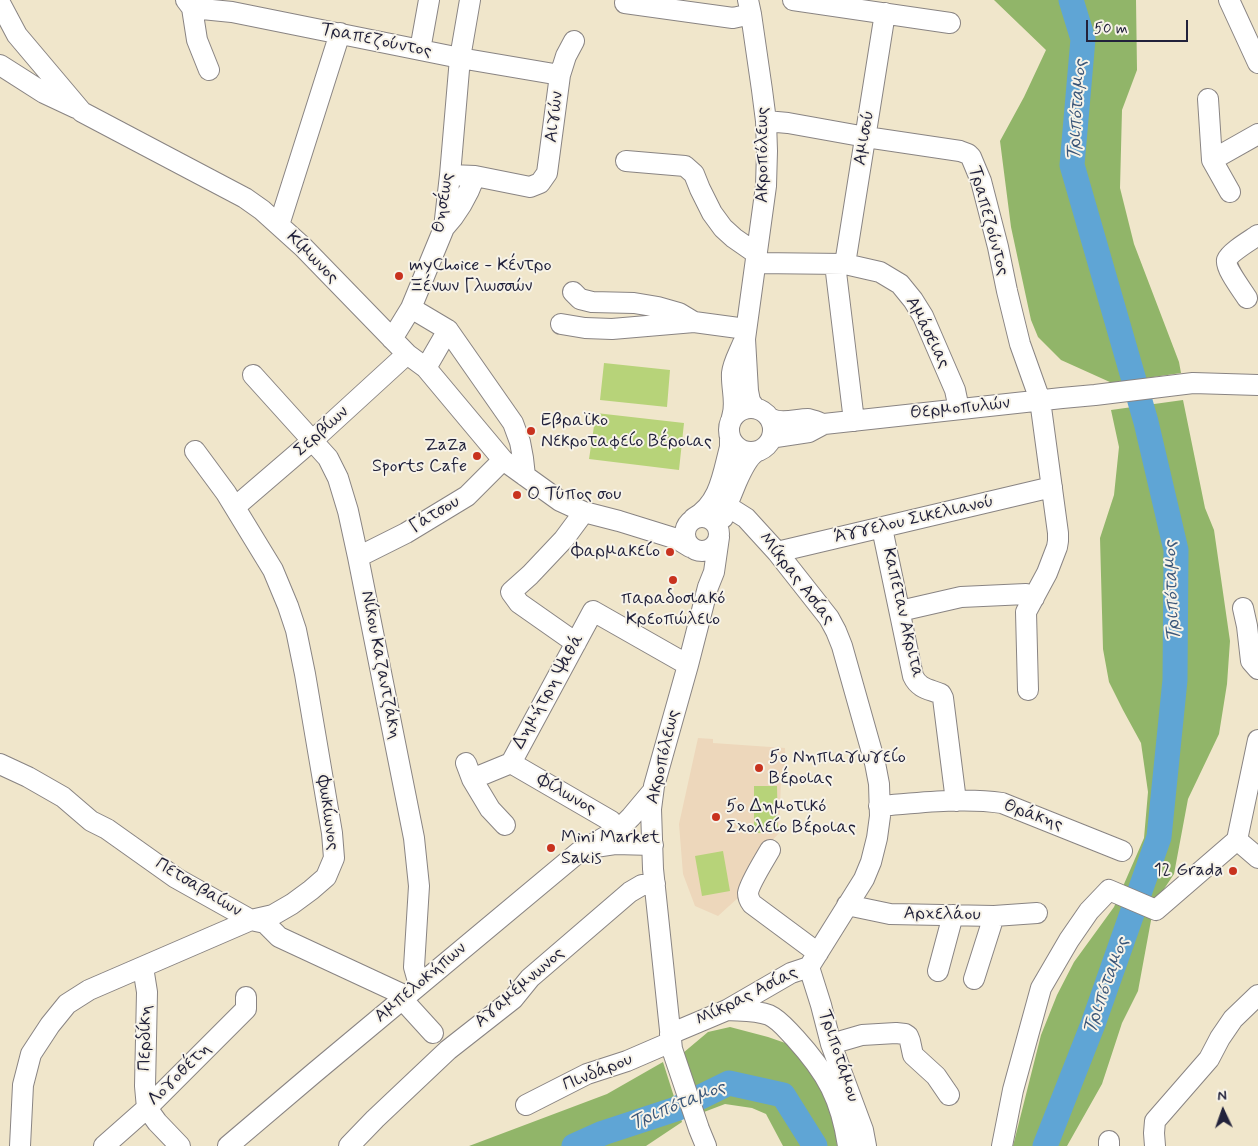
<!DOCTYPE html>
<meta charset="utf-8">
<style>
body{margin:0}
#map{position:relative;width:1258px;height:1146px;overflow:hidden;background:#f0e6cb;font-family:Mynerve,sans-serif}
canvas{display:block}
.north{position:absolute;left:1198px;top:1086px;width:50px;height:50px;-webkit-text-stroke:4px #f7f3e8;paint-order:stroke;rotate:357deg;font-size:14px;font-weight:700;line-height:20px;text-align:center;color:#22223b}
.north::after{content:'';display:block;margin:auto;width:18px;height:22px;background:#22223b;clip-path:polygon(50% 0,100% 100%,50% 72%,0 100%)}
.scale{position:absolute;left:1086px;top:20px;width:102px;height:22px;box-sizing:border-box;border:2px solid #22223b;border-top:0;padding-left:6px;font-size:15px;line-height:18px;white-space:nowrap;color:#22223b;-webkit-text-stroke:4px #f7f3e8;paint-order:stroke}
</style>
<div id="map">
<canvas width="1258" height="1146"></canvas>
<div class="north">N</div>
<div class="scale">50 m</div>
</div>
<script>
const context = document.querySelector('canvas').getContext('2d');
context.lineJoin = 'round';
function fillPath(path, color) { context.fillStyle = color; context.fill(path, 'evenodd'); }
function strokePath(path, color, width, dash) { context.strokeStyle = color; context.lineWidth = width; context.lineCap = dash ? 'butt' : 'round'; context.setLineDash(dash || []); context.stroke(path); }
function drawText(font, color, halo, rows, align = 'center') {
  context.font = font + ' Mynerve,sans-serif'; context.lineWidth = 4; context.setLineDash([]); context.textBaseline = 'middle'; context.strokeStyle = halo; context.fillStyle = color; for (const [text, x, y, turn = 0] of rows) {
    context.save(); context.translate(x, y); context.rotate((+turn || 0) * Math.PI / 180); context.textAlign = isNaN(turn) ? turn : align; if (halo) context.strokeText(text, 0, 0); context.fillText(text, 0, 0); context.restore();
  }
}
fillPath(new Path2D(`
 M698,738L713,739V743L785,748L786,780H781L779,833L762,852L739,897L718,916L695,906L683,874L679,824Z`), '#edd7bb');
fillPath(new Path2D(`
 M604,363L670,370L667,407L600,400Z
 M596,413L684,423L679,470L589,459Z
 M754,786H777L778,833H754Z
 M723,851L730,891L702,896L695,856Z`), '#b7d379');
fillPath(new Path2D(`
 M994,0H1136L1137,70L1122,110L1120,188L1134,244L1179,362L1181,373L1112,383L1061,360L1038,337L1031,320L1011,227L1000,141L1024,97L1046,50Z
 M1183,400L1205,508L1214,530L1230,641L1227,684L1219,734L1188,799L1174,874L1158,898L1152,915L1138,991L1122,1023L1102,1084L1067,1146H1013L1041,1035L1057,995L1074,962L1114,907L1144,838L1148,792L1141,743L1123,710L1109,682L1103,649L1100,538L1114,495L1119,447L1111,410Z
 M730,1027L768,1037L791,1045L833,1099L837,1146H783L766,1114L752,1108L725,1104L704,1112L683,1053L708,1032Z
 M663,1062L682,1122L646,1146H469L607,1094Z`), '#91b569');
strokePath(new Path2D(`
 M574,1146L603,1133L676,1109L729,1083L783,1095L815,1146
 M1045,1146L1093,1024L1159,837L1175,680L1176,550L1146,422L1072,165L1083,39L1071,0`), '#5fa5d5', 25);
const minor = new Path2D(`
 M186,0L192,8L197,40L209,70
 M748,0L751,14L762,90L766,121L767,151L766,186L745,339L748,391L750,401L755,408
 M793,0L950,23
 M1229,0L1258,63
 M0,3L17,35L82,112L245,198L262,210L303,247L407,354L426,368L503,460L560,501L584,512L619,521L677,539L690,547
 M625,3L733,18L751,14
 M192,8L232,12L460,58L560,75
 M420,50L429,0
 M0,65L44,93L76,108
 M1208,99L1212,160L1230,192
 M766,121L788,123L866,137L960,151L968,154L971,157L981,181L998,247L1007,291L1020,344L1040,400L1058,533V541L1057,547L1047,573L1026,612L1028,690
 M1212,160L1258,134
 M626,161L685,166L694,174L700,189L712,213L723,228L734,238L757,254
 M450,175L475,176L530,187L540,183L547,173L560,75L566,56L574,41
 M279,225L340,33
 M444,228C458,213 468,195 475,176
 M756,263L845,264L880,272L900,284L913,300L923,316L955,390L959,409
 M835,264L854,421
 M845,264L885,13
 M573,292L580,299L592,302L634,303L658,307L679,313L694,322L746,329
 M1247,298C1242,290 1225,268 1227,260C1230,252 1251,240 1258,235
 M411,308L448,330L513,423L520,442L523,458L525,476
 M561,324L585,328L612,329L694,322
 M392,339L411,308L444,228L450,175L460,58L470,0
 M426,368L448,330
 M253,375L328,458L338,478L348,511L358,557L414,838L419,886L414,967L419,985
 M729 430a22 22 0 1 1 44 0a22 22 0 1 1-44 0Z
 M732,417C737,403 731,388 732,373C733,363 739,353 743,343
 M770,418C780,425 796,419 808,419C812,420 816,421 820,423
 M770,441L772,438L776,437L809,432L824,424L1062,398L1095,395L1193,383L1258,385
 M235,507L313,440L407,354
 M685 534a17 17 0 1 1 34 0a17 17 0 1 1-34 0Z
 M694,518C720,504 723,473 730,447V439
 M723,518C728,502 743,460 756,452
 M882,528L913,676C919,689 929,689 941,694L943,698L956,801
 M777,552L1052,487
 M358,557L406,533L467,496L503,460
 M1243,608L1247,626L1251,661L1258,669
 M900,611L961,597L1026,594L1034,598
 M576,643L519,603L511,592L530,575L564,539L584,512
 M466,763L472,779L490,809L505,825
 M511,763L611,821L619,829
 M0,764L28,777L63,797L91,821L107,829L176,878L251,920L265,923L279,937L406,996
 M472,779L511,763L593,611L688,665
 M879,806C919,803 963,797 1002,803L1122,851
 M1237,840L1258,740
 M1237,840L1258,858
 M595,847L615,844L653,845
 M770,850C765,859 749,884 748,893C748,897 749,900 752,904L818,953
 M847,905L890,914L994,916L1037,913
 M143,967L147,992L145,1086L147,1108L157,1122L180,1146
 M809,967L821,1005L831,1044L863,1130L866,1146
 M938,971L953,915
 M974,979L994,916
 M402,999L433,1033
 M727,1010C741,1011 756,1010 769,1015C780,1020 787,1030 795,1038C827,1073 841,1099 848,1146
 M670,1034L727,1010L791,973L809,967L864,879L871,862L877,838L880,816L879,784L875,763L842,646L836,631L829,618L777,552L746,518L727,506
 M831,1044L862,1035L896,1033L905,1034L908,1036L910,1041L913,1055L936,1076L949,1095
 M526,1105L587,1074L627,1061L671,1042
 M1109,1141V1146
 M20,1146L23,1085L31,1054L50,1025L67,1004L89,990L251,920L273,915L292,904L311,890L326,877L334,858L332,833L305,674L296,630L288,606L273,570L226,493L195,451
 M104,1146L147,1108L246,1009V997
 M228,1146L314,1073L579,852L619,829L631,817L652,792
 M349,1146L375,1119L448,1050L513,999L530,978L630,892L642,885L655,884
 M706,1146L699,1129L672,1049L653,869L651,809L654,786L688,665L708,587L714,572L719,537
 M1002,1146L1013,1090L1041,988L1069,940L1089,911L1109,890L1156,910L1237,840
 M1155,1146L1154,1133L1155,1121L1209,1059L1220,1038L1233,1019L1258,995`);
strokePath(minor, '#898483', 22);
strokePath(minor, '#fff', 20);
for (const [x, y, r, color] of [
 [399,276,5,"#c8321e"],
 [531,431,5,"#c8321e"],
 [477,456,5,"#c8321e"],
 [517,495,5,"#c8321e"],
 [670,552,5,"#c8321e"],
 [673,580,5,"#c8321e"],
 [759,768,5,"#c8321e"],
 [716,817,5,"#c8321e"],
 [551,848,5,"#c8321e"],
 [1233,871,5,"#c8321e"]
]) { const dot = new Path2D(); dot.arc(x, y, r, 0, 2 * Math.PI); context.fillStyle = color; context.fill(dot); strokePath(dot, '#f7f3e8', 2); }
drawText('18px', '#22223b', '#f7f3e8', [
 ["Τραπεζούντος",376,41,12],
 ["Αιγών",555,117,-83],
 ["Αμισού",865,138,-81],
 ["Ακροπόλεως",763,155,-90],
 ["Θησέως",444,203,-81],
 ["Τραπεζούντος",988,221,75],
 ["Κίμωνος",312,258,45],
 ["Αμάσειας",927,333,63],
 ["Θερμοπυλών",960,409,-6],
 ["Σερβίων",322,432,-42],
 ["Γάτσου",435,515,-31],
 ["Άγγελου Σικελιανού",914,520,-13],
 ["Μίκρας Ασίας",796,579,52],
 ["Καπεταν Ακριτα",902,613,77],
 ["Νίκου Καζαντζάκη",380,665,79],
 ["Δημήτρη Ψαθά",549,692,-61],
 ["Ακροπόλεως",664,757,-77],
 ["Φίλωνος",566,795,30],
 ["Φωκίωνος",327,813,82],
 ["Θράκης",1033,816,20],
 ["Πετσαβαίων",198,888,31],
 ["Αρχελάου",942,915,1],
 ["Αμπελοκήπων",421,983,-40],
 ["Αγαμέμνωνος",520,988,-41],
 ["Μίκρας Ασίας",747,997,-27],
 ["Περδίκη",146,1038,-89],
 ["Τριποτάμου",838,1056,72],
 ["Πινδάρου",598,1073,-22],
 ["Λογοθέτη",180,1075,-45]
]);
drawText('18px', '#22223b', '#f7f3e8', [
 ["myChoice - Κέντρο",409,266],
 ["Ξένων Γλωσσών",409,287],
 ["Εβραϊκο",541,421],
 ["Νεκροταφείο Βέροιας",541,442],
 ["ZaZa",467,446,"right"],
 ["Sports Cafe",467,467,"right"],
 ["Ο Τύπος σου",527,495],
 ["Φαρμακείο",660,552,"right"],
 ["παραδοσιακό",673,599,"center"],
 ["Κρεοπώλειο",673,620,"center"],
 ["5ο Νηπιαγωγείο",769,758],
 ["Βέροιας",769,779],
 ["5ο Δημοτικό",726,807],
 ["Σχολείο Βέροιας",726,828],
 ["Mini Market",561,838],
 ["Sakis",561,859],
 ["12 Grada",1223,871,"right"]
], 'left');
drawText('italic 19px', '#3a5679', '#f7f3e8', [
 ["Τριπόταμος",1078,110,-86],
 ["Τριπόταμος",1173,591,-92],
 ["Τριπόταμος",1107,986,-70],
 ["Τριπόταμος",678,1106,-22]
]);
</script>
